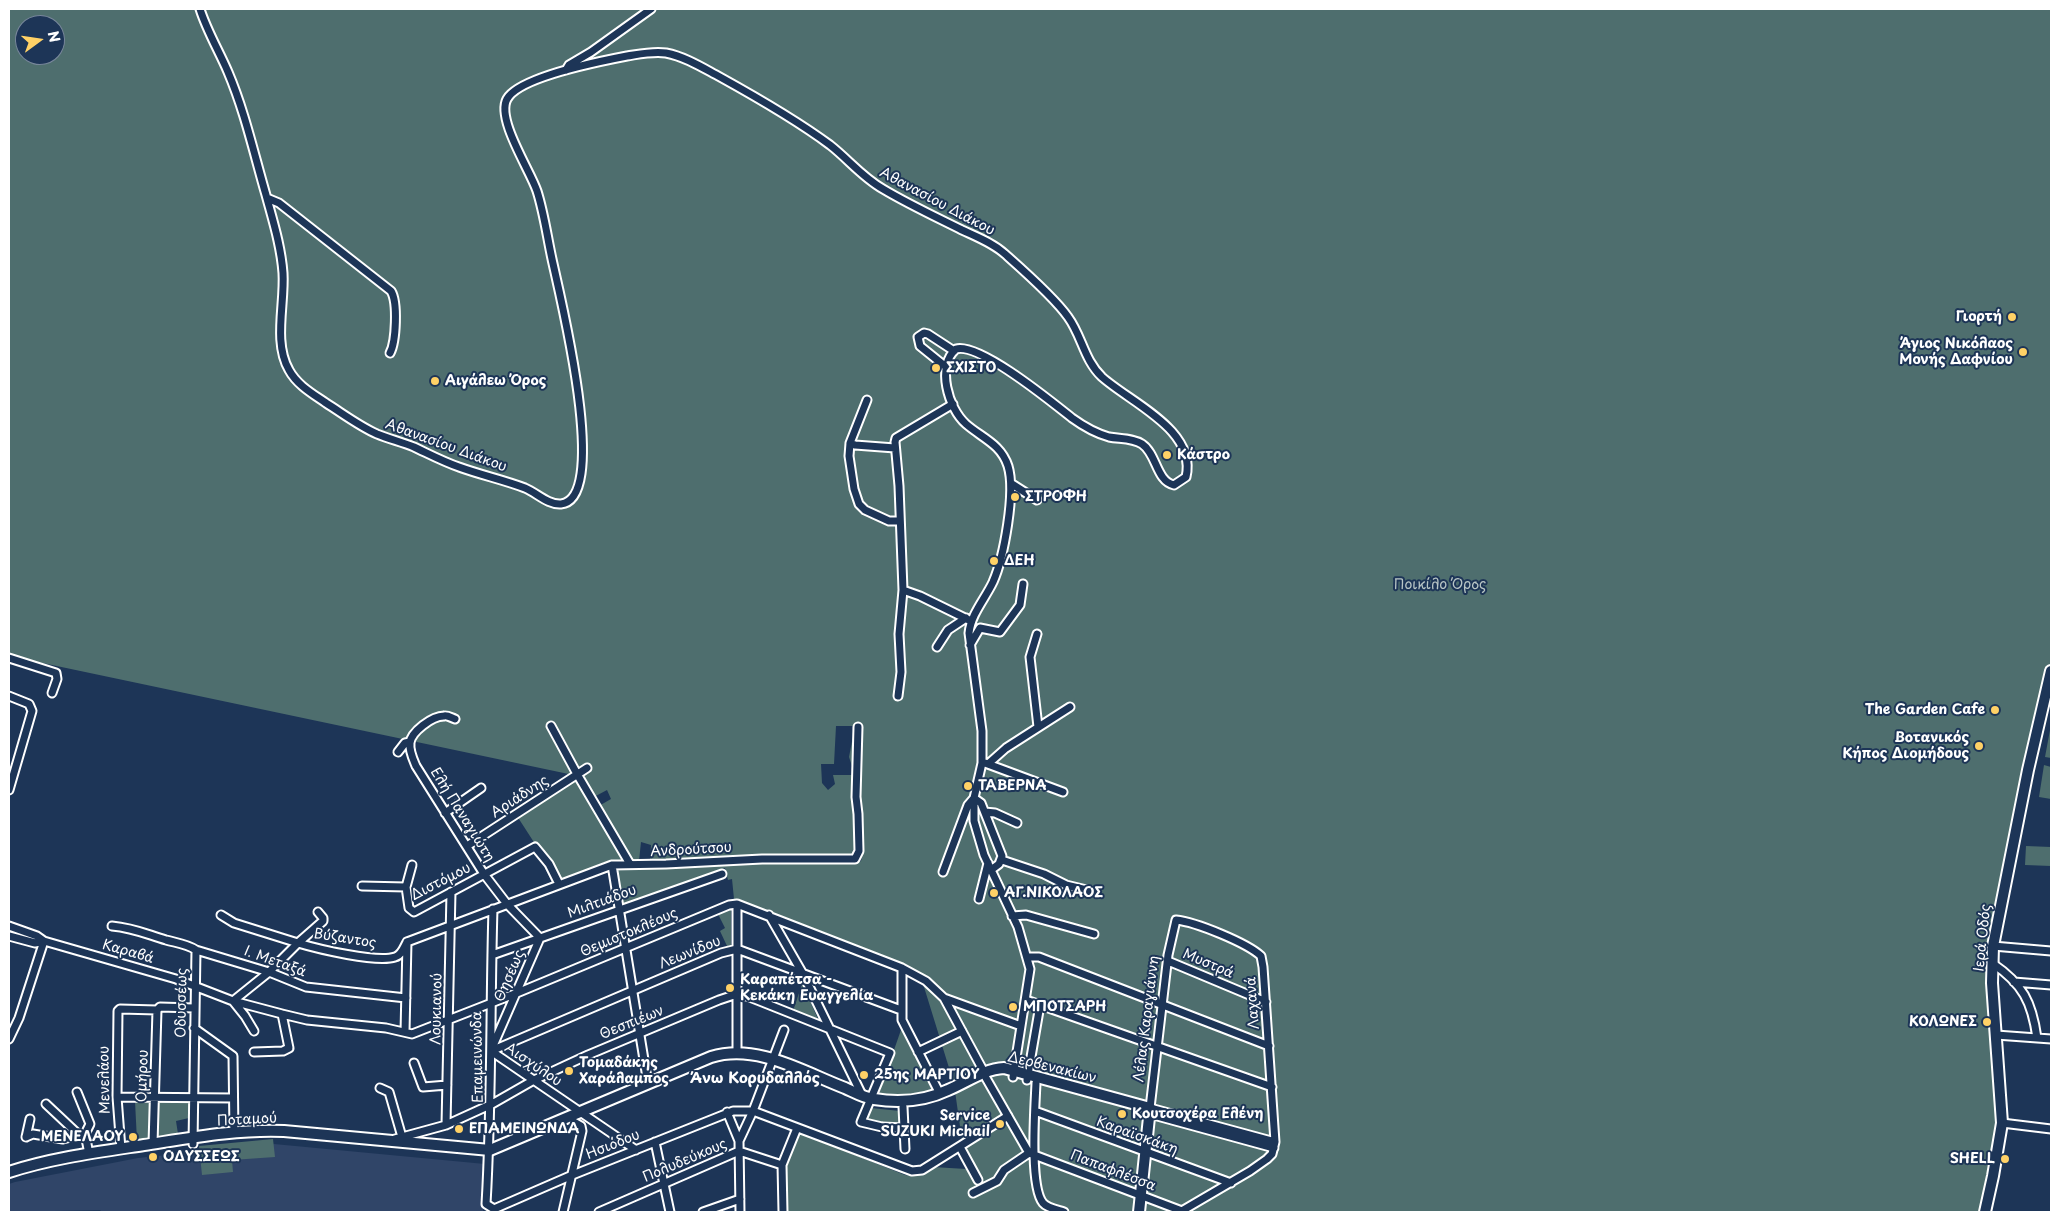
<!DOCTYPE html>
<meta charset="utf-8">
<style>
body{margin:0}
#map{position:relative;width:2060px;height:1221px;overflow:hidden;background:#1d3557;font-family:"Playpen Sans",sans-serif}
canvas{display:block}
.frame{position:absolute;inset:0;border:10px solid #fff;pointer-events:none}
.north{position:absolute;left:15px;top:15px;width:50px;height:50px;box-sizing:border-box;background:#1d3557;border:1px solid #77869a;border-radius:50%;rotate:76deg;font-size:14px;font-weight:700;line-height:20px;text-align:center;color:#fff}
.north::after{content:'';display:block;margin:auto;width:18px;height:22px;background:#ffd166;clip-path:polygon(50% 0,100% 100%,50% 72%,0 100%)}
</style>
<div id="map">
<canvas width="2060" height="1221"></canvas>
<div class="frame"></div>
<div class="north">N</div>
</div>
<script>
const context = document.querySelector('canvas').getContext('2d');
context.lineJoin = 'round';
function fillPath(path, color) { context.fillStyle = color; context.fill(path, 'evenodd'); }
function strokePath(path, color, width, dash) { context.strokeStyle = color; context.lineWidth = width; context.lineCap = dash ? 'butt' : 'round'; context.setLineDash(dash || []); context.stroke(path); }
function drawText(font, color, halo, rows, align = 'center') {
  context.font = font + ' "Playpen Sans",sans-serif'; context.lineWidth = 4; context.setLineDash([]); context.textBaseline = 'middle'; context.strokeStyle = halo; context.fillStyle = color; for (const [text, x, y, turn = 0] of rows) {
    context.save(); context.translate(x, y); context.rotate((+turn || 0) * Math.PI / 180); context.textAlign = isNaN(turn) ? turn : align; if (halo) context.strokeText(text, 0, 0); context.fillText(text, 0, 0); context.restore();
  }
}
fillPath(new Path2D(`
 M274,1144L485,1164L483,1212H102L100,1210L9,1212V1184L15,1182L138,1158Z`), '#304568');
fillPath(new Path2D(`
 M9,9H2051V671L1993,946L2002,1100L1985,1212H786V1165L798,1132L905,1175C917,1177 923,1175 933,1167L966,1169L954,1084L920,974L908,966L734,899L732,879L728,880L725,868L620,905L615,867L816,861L856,863L861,861L863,853L858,784L849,757L855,726H836L834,764H821L822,783L828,790L835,784L833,775H852L857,850L855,855L849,857L650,862L651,845L641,842L639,861H631L597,807L611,799L607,790L592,798L578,776L33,661L9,653ZM25,25H55V55H25Z
 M2050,730L2051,731V758L2045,757Z
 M2044,765L2051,767V799L2039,797Z
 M573,780L582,787L625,861L605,862L559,881L517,816Z
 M2026,846L2051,847V866L2025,865Z
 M729,907L731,908V945L727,946L720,931L725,928L717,912Z
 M802,984L819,1021L793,1011Z
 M902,1027L932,1090L898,1096L879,1093Z
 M135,1101L151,1103L150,1138L137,1141Z
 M158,1101L190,1103L189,1118L176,1121L178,1134L157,1138Z
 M871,1108L900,1111L901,1125L883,1124L868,1120Z
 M273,1139L275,1157L232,1160L233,1172L202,1175L199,1146Z`), '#4e6e6e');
const street = new Path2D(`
 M200,9C207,31 219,51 228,72C245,112 254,154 266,195C273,221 281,246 283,273C285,304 273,342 289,370C297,385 313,394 326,403C342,413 359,426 377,434C389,439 402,442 414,447C429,454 444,462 459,467C481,475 504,480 525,488C537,493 548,505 561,504C611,499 559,292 552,259C547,236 544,213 537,191C530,170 496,119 507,99C519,77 601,61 627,56C640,54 653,51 666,53C686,57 703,68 720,77C758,98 795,119 830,145C848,159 862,177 883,189C908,204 936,217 962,230C977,237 993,243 1005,254C1023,270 1055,298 1068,317C1082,336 1084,360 1102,377C1131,403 1197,430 1186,477L1174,485C1156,481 1157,454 1142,444C1133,438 1120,439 1109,437C1095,433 1083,426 1072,418C1053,403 979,342 956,349C936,366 948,408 966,424C982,438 1001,444 1008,466C1016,492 1004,557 993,582C985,599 971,614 969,633L982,731V763L974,798V821L984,855L1018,927L1030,969L1013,1077
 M566,70L569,65L591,52L651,9
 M267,198L279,203L391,291C398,302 396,342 390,353
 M946,367L920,346L918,337L924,333L928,334L954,351
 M867,400L850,443L849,456L854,489L859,504L865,510L889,521H899
 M953,404L896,438L895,442L899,486L903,590L920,596L971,621
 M850,443L855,445L895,448
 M1012,484L1037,500
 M1037,634L1030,657L1038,727
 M970,645L980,628L1000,632L1020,605L1023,584
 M937,647L948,630L966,618
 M9,658L56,673L57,679L52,693
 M9,696L29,704L32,711L9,790
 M898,696L901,672L899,634L903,590
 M455,719C452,718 447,715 444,716C432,716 411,732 410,743C409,751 413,759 416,766L484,874L507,904L540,938L492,1048
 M551,726L577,774L630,864
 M398,752L405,743L410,742
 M985,763L1063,792
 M988,764L1006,748L1070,707
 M985,812L995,813L1017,823
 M445,813L481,788
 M467,846L587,768
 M1002,860L1044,874L1066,885L1095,892
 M412,865L406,887L409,908L414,912L535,847L549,864L559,884
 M612,865L648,1084
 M943,872L968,805L974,798L981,803L1002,856L999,864L991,870
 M362,886L406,887
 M979,899L988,863
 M737,904V1053
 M493,909C490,1007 492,1106 486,1204L494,1209L570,1176L733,1111H753L912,1171L922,1170L1008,1116
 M221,915L234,923L298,943L323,921V918L318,912
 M769,915L803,974L862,1095
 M1012,916L1026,915L1094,934
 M9,926L37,936L44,941L176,979L233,1001L282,1014L307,1020L386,1028L412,1034L517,993L729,905L737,904L902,968L926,981L944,998L1021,1026
 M112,926C134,928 146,934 166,940C177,943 187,944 196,950L269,972L306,987L406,998
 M9,936L35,943L44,941
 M407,942L612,865L666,864L762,859H855L859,851L858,814L856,797L858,727
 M1993,946L2051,951
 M492,955L722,874
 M1028,957H1039L1269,1046
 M1168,961L1266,1002
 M1992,963C2023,984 2032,1002 2037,1038
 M902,968V1020L940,1094
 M2014,982L2051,985
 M944,998L984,1072
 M1026,1000L1272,1087
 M233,1001L269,972L298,943C318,949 377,963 395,957C402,955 404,947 407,942
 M233,1001L245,1016L254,1031
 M194,1028L233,1056L234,1133
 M405,1032L407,942
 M1996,1035L2051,1039
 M9,1039L19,1018L44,941
 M491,1051L721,953L737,949L901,1010
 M491,1051L636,1150
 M254,1052L283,1051L289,1048L282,1014
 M918,1052L962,1031
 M414,1063L423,1087L447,1085
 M986,1078L1029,1153L1182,1211
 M1027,1080L1040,1005
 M1036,1083C1035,1107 1029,1186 1043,1203C1047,1208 1058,1210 1064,1212
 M380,1088L389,1092L402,1137
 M77,1092L90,1124L85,1134L89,1154
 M117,1097L233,1098
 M46,1104L79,1135L82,1134
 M903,1107L905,1149
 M1035,1111L1231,1183
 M727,1112L739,1141L740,1212
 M1150,1114L1274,1148
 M2002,1123L2051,1129
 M446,1125L451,892
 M26,1137L33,1134L63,1139L79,1135
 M26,1137L30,1119
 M395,1139L446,1125L492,1104L534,1080L588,1055L719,1000L737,994L747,996L890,1053L861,1122L882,1127L904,1128
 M739,1141L753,1111L784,1030
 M655,1142L670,1212
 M153,1144L157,1010
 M193,1144L196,950
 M960,1147L978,1180
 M121,1149L117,1097L118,1011L120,1009L157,1010L160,1007L194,1008
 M973,1193L997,1181L1004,1170L1029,1153
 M563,1212L582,1131L581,1126L574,1122
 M599,1212L739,1151L782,1165
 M703,1212L740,1199
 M783,1212L782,1165L797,1128
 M1180,1212L1250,1171L1267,1159L1272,1154L1275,1142L1263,967L1261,956C1247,943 1196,922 1176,920L1168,955L1150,1108L1275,1142`);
const secondary = new Path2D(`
 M9,1172C52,1158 98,1152 144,1145C190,1138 238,1129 284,1131L490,1150L711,1057C757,1043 803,1072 845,1088C854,1092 864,1098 874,1099C899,1103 925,1101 948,1090C967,1082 984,1069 1004,1068L1150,1108L1139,1212
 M1985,1212L1993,1176L2002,1123L1992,983L1993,946L2028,770L2051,671`);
strokePath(street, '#fff', 11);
strokePath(secondary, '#fff', 14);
strokePath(street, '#1d3557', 7);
strokePath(secondary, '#1d3557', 10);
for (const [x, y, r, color] of [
 [2012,317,5,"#ffd166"],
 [2023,352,5,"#ffd166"],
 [936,368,5,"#ffd166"],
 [435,381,5,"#ffd166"],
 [1167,455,5,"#ffd166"],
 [1015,497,5,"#ffd166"],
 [994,561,5,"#ffd166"],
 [1995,710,5,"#ffd166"],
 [1979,746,5,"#ffd166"],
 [968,786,5,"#ffd166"],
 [994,893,5,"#ffd166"],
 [730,988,5,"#ffd166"],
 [1013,1007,5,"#ffd166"],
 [1987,1022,5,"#ffd166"],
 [569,1071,5,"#ffd166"],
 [864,1075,5,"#ffd166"],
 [1122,1114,5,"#ffd166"],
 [1000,1124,5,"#ffd166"],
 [459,1129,5,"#ffd166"],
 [133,1137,5,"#ffd166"],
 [153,1157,5,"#ffd166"],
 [2005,1159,5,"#ffd166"]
]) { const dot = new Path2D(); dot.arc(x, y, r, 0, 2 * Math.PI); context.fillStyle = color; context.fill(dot); strokePath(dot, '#1d3557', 2); }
drawText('14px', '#fff', '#1d3557', [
 ["Αθανασίου Διάκου",937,202,28],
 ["Αθανασίου Διάκου",446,446,20],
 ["Αριάδνης",520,797,-33],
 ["Ελή Παναγιώτη",462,815,58],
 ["Ανδρούτσου",691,850,-3],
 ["Διστόμου",441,882,-27],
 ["Μιλτιάδου",602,902,-20],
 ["Θεμιστοκλέους",629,933,-23],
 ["Ιερά Οδός",1983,938,-84],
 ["Βύζαντος",345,939,9],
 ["Καραβά",128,952,16],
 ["Λεωνίδου",690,953,-22],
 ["Ι. Μεταξά",275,962,20],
 ["Μυστρά",1208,964,23],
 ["Θησέως",510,976,-67],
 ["Οδυσσέως",182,1003,-89],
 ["Λαχανά",1253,1003,-94],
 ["Λουκιανού",437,1009,-89],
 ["Λέλας Καραγιάννη",1147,1019,-83],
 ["Θεσπιέων",632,1023,-22],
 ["Επαμεινώνδα",478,1057,-91],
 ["Αισχύλου",533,1065,34],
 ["Δερβενακίων",1052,1068,14],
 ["Ομήρου",143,1076,-88],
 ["Μενελάου",105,1080,-91],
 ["Ποταμού",247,1120,-3],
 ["Καραϊσκάκη",1137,1136,20],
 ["Ησιόδου",613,1145,-22],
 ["Πολυδεύκους",685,1161,-23],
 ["Παπαφλέσσα",1113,1171,21]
]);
drawText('bold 14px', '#fff', '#1d3557', [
 ["Γιορτή",2002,317,"right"],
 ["Άγιος Νικόλαος",2013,344,"right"],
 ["Μονής Δαφνίου",2013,360,"right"],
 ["ΣΧΙΣΤΟ",946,368],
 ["Αιγάλεω Όρος",445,381],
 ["Κάστρο",1177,455],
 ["ΣΤΡΟΦΗ",1025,497],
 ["ΔΕΗ",1004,561],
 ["The Garden Cafe",1985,710,"right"],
 ["Βοτανικός",1969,738,"right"],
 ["Κήπος Διομήδους",1969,754,"right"],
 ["ΤΑΒΕΡΝΑ",978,786],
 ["ΑΓ.ΝΙΚΟΛΑΟΣ",1004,893],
 ["Καραπέτσα -",740,980],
 ["Κεκάκη Ευαγγελία",740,996],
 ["ΜΠΟΤΣΑΡΗ",1023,1007],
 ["ΚΟΛΩΝΕΣ",1977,1022,"right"],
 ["Τομαδάκης",579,1063],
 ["Χαράλαμπος",579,1079],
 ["25ης ΜΑΡΤΙΟΥ",874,1075],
 ["Κουτσοχέρα Ελένη",1132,1114],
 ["Service",990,1116,"right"],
 ["SUZUKI Michail",990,1132,"right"],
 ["ΕΠΑΜΕΙΝΩΝΔΑ",469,1129],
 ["ΜΕΝΕΛΑΟΥ",123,1137,"right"],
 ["ΟΔYΣΣΕΩΣ",163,1157],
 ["SHELL",1995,1159,"right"]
], 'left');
drawText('14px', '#b8c5c5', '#1d3557', [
 ["Ποικίλο Όρος",1440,585]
]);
drawText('bold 15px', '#fff', '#1d3557', [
 ["Άνω Κορυδαλλός",755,1079]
]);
</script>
